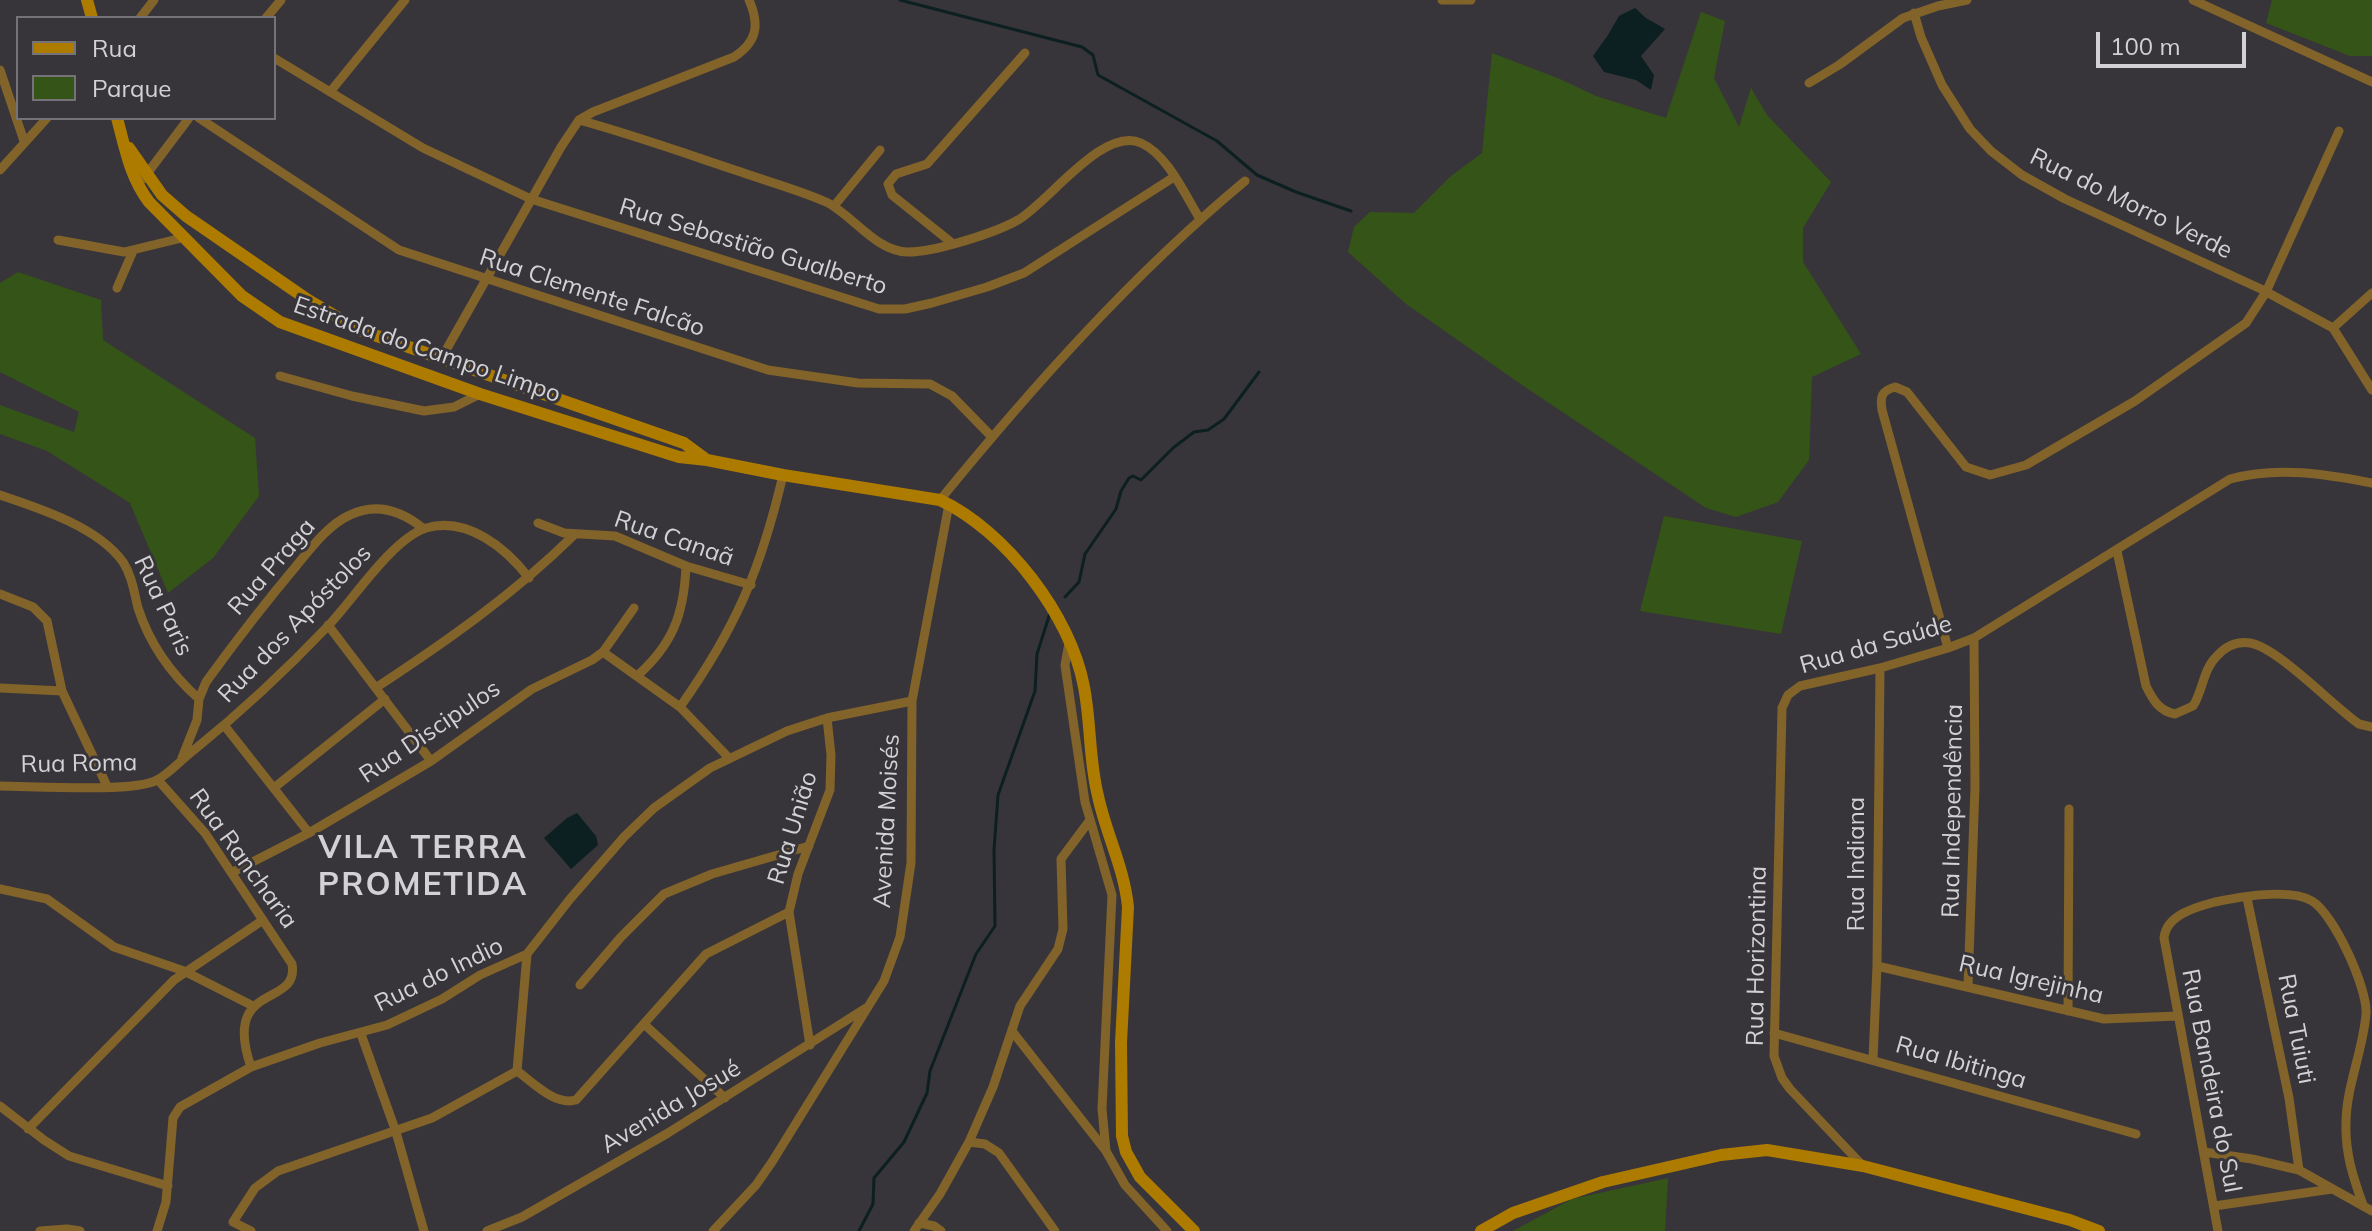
<!DOCTYPE html>
<meta charset="utf-8">
<style>
body{margin:0}
#map{position:relative;width:2372px;height:1231px;overflow:hidden;background:#38353a;font-family:Mulish,sans-serif}
canvas{display:block}
.legend{position:absolute;left:16px;top:16px;width:260px;height:104px;box-sizing:border-box;background:#38353a;border:2px solid #767378;margin:0;padding:10px 14px;list-style:none;font-size:24px;color:#d2d1d4}
.legend li{display:flex;align-items:center;gap:16px;height:40px}
.legend b{width:40px;border:2px solid #767378}
.scale{position:absolute;left:2096px;top:32px;width:150px;height:36px;box-sizing:border-box;border:4px solid #d2d1d4;border-top:0;padding-left:10px;font-size:24px;line-height:28px;white-space:nowrap;color:#d2d1d4;-webkit-text-stroke:6px #38353a;paint-order:stroke}
</style>
<div id="map">
<canvas width="2372" height="1231"></canvas>
<ul class="legend">
<li><b style="height:10px;background:#ad7b00"></b>Rua</li>
<li><b style="height:22px;background:#355417"></b>Parque</li>
</ul>
<div class="scale">100 m</div>
</div>
<script>
const context = document.querySelector('canvas').getContext('2d');
context.lineJoin = 'round';
function fillPath(path, color) { context.fillStyle = color; context.fill(path, 'evenodd'); }
function strokePath(path, color, width, dash) { context.strokeStyle = color; context.lineWidth = width; context.lineCap = dash ? 'butt' : 'round'; context.setLineDash(dash || []); context.stroke(path); }
function drawText(font, color, halo, rows, align = 'center') {
  context.font = font + ' Mulish,sans-serif'; context.lineWidth = 6; context.setLineDash([]); context.textBaseline = 'middle'; context.strokeStyle = halo; context.fillStyle = color; for (const [text, x, y, turn = 0] of rows) {
    context.save(); context.translate(x, y); context.rotate((+turn || 0) * Math.PI / 180); context.textAlign = isNaN(turn) ? turn : align; if (halo) context.strokeText(text, 0, 0); context.fillText(text, 0, 0); context.restore();
  }
}
fillPath(new Path2D(`
 M2272,0H2372V56H2350L2266,23Z
 M1701,12L1725,21L1714,78L1739,127L1751,88L1767,115L1831,182L1803,228V262L1861,354L1812,377L1809,460L1778,502L1736,517L1706,508L1525,387L1406,304L1348,252L1354,227L1370,212L1414,213L1451,176L1482,153L1492,53L1560,79L1596,96L1666,118Z
 M18,272L101,300L103,340L255,438L259,496L213,558L168,593L130,503L47,451L0,434V405L74,432L79,412L0,372V283Z
 M1664,516L1802,541L1781,634L1640,611Z
 M1668,1178L1665,1231H1513L1572,1199Z`), '#355417');
fillPath(new Path2D(`
 M1635,8L1646,18L1665,29L1641,56L1654,75L1651,90L1636,80L1604,72L1593,56L1608,35L1619,16Z
 M577,813L596,836L598,845L571,869L544,838L567,818Z`), '#0c1f21');
strokePath(new Path2D(`
 M900,0L1082,47L1093,55L1098,75L1217,141L1257,175L1296,192L1351,211
 M1065,597L1079,582L1085,554L1116,509L1121,491L1129,478L1133,476L1141,480L1173,448L1194,432L1208,430L1224,419L1259,372
 M859,1231L873,1204L874,1178L904,1142L927,1093L930,1071L976,954L995,926L994,850L998,795L1035,691L1037,654L1050,613`), '#0c1f21', 3);
strokePath(new Path2D(`
 M1442,0H1471
 M2193,0L2372,82
 M1914,13L1921,37L1942,85L1970,129L1991,151L2022,175L2065,199L2261,289L2333,328L2372,390
 M140,18L154,0
 M266,18L281,0
 M274,58L423,148L531,199L879,309H905L932,303L987,287L1024,273L1174,177
 M0,70L24,141
 M1809,83L1839,65L1903,18L1938,6L1967,0
 M330,92L405,0
 M199,118L399,250L768,370L858,383L930,384L952,396L992,437
 M579,120C634,135 687,154 741,172C769,182 799,190 826,202C853,215 876,252 908,252C935,252 995,233 1018,220C1049,202 1103,126 1141,143C1168,155 1185,195 1200,219
 M0,170L47,118
 M143,179L189,118
 M834,206L880,150
 M58,240L124,252L182,238
 M952,243L892,195L888,184L896,174L927,164L1025,53
 M117,288L133,251
 M2333,328L2372,293
 M441,359L561,147L579,120L593,112L734,57C757,42 760,25 749,0
 M280,376L352,396L424,411L454,407L480,394
 M0,495C39,508 98,527 123,562C132,576 134,592 138,608C150,645 171,674 199,699
 M940,500C1033,386 1132,275 1245,181
 M538,523L564,533L615,536L686,566L751,585
 M2117,551L2146,686C2153,700 2159,711 2175,714L2193,706C2203,691 2203,669 2217,656C2226,646 2236,641 2250,643C2277,647 2333,706 2359,724L2372,727
 M0,594L33,607L47,621L62,691L107,786
 M328,625L431,761
 M1069,643L1065,665L1085,802L1112,895L1102,1109L1106,1151L1125,1185L1167,1231
 M1948,648L1882,410C1880,397 1881,391 1895,387L1907,392L1966,467L1990,475L2026,465L2135,401L2246,323L2266,292L2339,131
 M603,652L680,707L729,758
 M637,676C673,644 684,614 686,566
 M377,687C447,641 514,594 574,535
 M0,688L62,691
 M680,707C736,628 761,569 783,475
 M224,725L309,833
 M182,758L197,720L199,699L206,682C235,642 265,603 297,565C311,548 329,524 350,515C377,502 403,512 424,529
 M158,780L205,833L292,964C300,1009 221,980 251,1067
 M0,786C31,786 134,793 157,780C170,773 182,759 194,750C241,712 286,670 328,626C353,600 392,539 426,528C467,516 506,548 529,578
 M275,787L385,699
 M233,872L309,833L431,761L532,689L592,660L603,652L634,608
 M0,889L47,899L114,947L184,971L253,1006
 M2247,898L2289,1098L2299,1170
 M1877,966L2104,1019L2178,1016
 M580,985L621,937L664,894L712,874L809,846
 M1968,986L1975,787L1974,638
 M2068,1011L2069,809
 M645,1025L725,1098
 M1012,1031L1106,1151
 M1774,1033L2136,1134
 M361,1034L396,1132L424,1231
 M810,1045L789,912L798,874L830,790L831,755L827,718
 M1873,1059L1877,966L1880,668
 M517,1071C534,1083 555,1106 576,1100L706,954L789,912
 M517,1071L527,954
 M0,1106L44,1140L69,1156L168,1186
 M28,1129L174,980L263,920
 M969,1142L985,1144L999,1153L1055,1231
 M2204,1152L2252,1159L2299,1170L2372,1211
 M1863,1166L1790,1089L1782,1078L1774,1056L1782,708L1788,695L1800,686L1880,668L1948,648L1974,638L2230,479C2277,466 2326,474 2372,483
 M2214,1206L2332,1189
 M919,1223L934,1226L941,1231
 M40,1231L67,1229L80,1231
 M157,1231L166,1202L173,1118L180,1107L251,1067L320,1043L387,1025L442,999L480,975L527,954L570,899L624,837L654,808L710,768L787,731L827,718L912,701
 M251,1231L233,1222L255,1188L278,1171L432,1118L517,1071
 M487,1231L522,1217L668,1133L866,1008
 M713,1231L756,1185L772,1162L884,981L900,937L911,863L912,701L949,504
 M914,1231L940,1194L969,1142L993,1087L1020,1006L1058,949L1063,929L1061,859L1090,820
 M2218,1231L2164,938C2166,915 2196,907 2215,902C2239,897 2290,888 2312,901C2334,914 2368,989 2366,1014C2363,1051 2346,1087 2346,1123C2345,1153 2353,1177 2363,1205`), '#82632a', 9);
strokePath(new Path2D(`
 M87,0L92,18
 M117,118C125,148 130,177 149,202L242,296L280,322L480,394L679,457L707,460L783,475L940,500C1006,531 1071,616 1084,687C1091,723 1089,761 1098,796C1106,834 1124,867 1128,907L1121,1043L1122,1136L1126,1152L1140,1177L1194,1231
 M129,148L162,195L186,216L308,300L357,329L684,443L707,460
 M1481,1231L1513,1213L1603,1182L1721,1155L1767,1150L1863,1166L2070,1220L2099,1231`), '#ad7b00', 12);
drawText('24px', '#d2d1d4', '#38353a', [
 ["Rua do Morro Verde",2131,204,26],
 ["Rua Sebastião Gualberto",753,247,17],
 ["Rua Clemente Falcão",592,293,18],
 ["Estrada do Campo Limpo",427,350,19],
 ["Rua Canaã",674,539,19],
 ["Rua Praga",272,567,-49],
 ["Rua Paris",163,606,65],
 ["Rua dos Apóstolos",295,624,-46],
 ["Rua da Saúde",1876,645,-16],
 ["Rua Discipulos",430,732,-34],
 ["Rua Roma",79,764,-1],
 ["Rua Independência",1953,811,-89],
 ["Avenida Moisés",887,821,-87],
 ["Rua União",793,828,-73],
 ["Rua Rancharia",243,859,54],
 ["Rua Indiana",1857,864,-90],
 ["Rua Horizontina",1757,956,-89],
 ["Rua do Indio",439,975,-26],
 ["Rua Igrejinha",2031,980,13],
 ["Rua Tuiuti",2296,1029,79],
 ["Rua Ibitinga",1961,1063,16],
 ["Rua Bandeira do Sul",2211,1081,79],
 ["Avenida Josué",671,1107,-31]
]);
context.letterSpacing = '2px';
drawText('bold 32px', '#d2d1d4', '#38353a', [
 ["VILA TERRA",423,848],
 ["PROMETIDA",423,885]
]);
context.letterSpacing = '0px';
</script>
